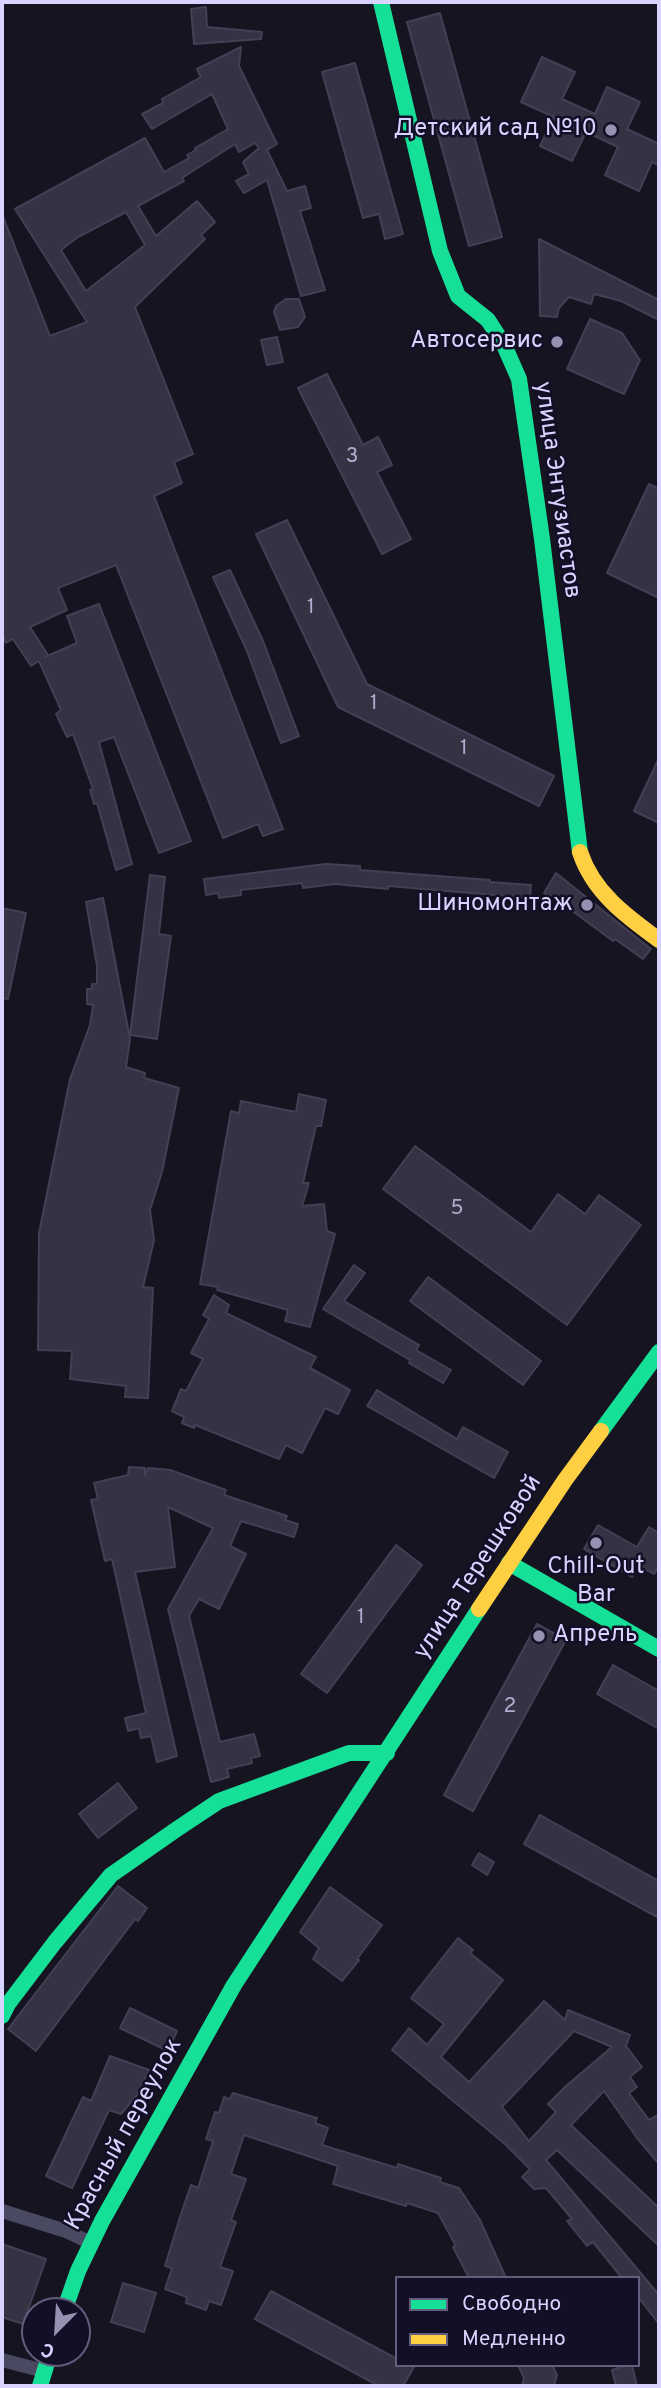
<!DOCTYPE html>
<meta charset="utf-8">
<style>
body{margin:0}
#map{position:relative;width:661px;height:2388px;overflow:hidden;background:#161421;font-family:Overpass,sans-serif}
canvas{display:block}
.frame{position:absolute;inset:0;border:4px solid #d9d4ff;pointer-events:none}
.legend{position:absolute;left:395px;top:2276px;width:245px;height:91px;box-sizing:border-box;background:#130f26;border:2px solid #625e7d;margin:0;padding:9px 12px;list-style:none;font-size:21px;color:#d9d4ff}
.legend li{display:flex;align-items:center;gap:14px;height:35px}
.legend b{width:35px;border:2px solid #625e7d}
.north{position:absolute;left:21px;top:2297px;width:70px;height:70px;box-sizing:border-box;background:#130f26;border:2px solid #625e7d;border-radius:50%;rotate:204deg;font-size:19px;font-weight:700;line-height:28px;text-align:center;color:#d9d4ff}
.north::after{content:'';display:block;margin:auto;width:24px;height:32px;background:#9591b1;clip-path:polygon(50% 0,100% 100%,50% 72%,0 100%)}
</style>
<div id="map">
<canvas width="661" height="2388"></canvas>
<div class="frame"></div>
<ul class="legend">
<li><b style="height:9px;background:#16e098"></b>Свободно</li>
<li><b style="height:9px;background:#ffcf43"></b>Медленно</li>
</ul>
<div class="north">С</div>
</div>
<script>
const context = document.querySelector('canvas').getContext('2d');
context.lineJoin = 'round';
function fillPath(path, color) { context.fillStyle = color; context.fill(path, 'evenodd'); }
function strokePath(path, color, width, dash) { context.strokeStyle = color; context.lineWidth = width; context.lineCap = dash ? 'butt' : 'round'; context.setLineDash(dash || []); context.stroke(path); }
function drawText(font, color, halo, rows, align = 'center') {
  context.font = font + ' Overpass,sans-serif'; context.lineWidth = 5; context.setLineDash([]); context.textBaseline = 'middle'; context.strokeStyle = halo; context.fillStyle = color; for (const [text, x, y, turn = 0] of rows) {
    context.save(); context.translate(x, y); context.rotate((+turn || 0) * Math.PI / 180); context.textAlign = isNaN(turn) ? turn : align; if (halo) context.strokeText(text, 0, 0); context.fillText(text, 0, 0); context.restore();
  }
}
const building = new Path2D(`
 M206,7L207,27L262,32L261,39L194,44L191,9Z
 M440,13L502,237L469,246L407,22Z
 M241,47L239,66L277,144L267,150L287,191L305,186L311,208L300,211L325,290L301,296L267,180L244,193L236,181L249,174L243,162L259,148L255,143L239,152L235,144L182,178L184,181L138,206L156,236L197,201L215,222L201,235L205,239L135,307L193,454L174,462L182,483L154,496L283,829L263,836L258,824L223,838L116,565L58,588L67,610L30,627L48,655L45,657L77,643L67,616L99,604L191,841L159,853L114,737L99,742L132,864L116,870L97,803L94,804L90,790L93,789L73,734L67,737L56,714L61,710L39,661L31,666L13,639L6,643L2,634V214L50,336L87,322L15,209L145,138L164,172L189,158L187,155L196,150L195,148L228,129L212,94L152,129L142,114L163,103L162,99L201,77L197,69ZM126,212L145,245L86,291L61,250L78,237Z
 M542,57L575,72L562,99L595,114L607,87L640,102L627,129L659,144V166L652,162L639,191L605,175L618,147L586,132L572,161L540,146L554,117L521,102Z
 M355,63L403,234L385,239L379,214L363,218L322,72Z
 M539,239L659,300V320L621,301L594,294L591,304L569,297L559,308L557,317L540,316Z
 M286,299H299L305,317L298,327L280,330L274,312L276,306Z
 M590,319L622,333L640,360L624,394L567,369Z
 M277,337L283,362L267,365L261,340Z
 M327,374L363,445L378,437L392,465L377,472L411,539L382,554L298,388Z
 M649,484L659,489V598L607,573Z
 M287,520L367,684L554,776L539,806L338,707L256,534Z
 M230,570L263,641L299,736L281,743L247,651L213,577Z
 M659,758V823L634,811Z
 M326,864L360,866V870L490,880V882L531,885L530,898L388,886V889L335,884L303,888L302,883L241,890V895L219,898L218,893L206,895L204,879Z
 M556,873L651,949L643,959L615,939L613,941L559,901L544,893Z
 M150,875L165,877L159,934L171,936L157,1039L130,1035Z
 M103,898L130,1039L126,1067L145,1073L144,1078L179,1088L162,1172L150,1210L154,1240L143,1287L153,1288L148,1398L125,1397L126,1386L70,1379L72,1351L38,1350L39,1233L70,1079L90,1025L93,1005L87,1004V989H92V984H97V966L86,902Z
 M2,908L26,913L8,999L2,998Z
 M299,1094L326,1100L321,1126H316L303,1183H309L302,1206L324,1204L327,1231L335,1234L310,1327L285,1321L288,1310L217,1290L218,1287L200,1284L231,1111L239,1113L241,1101L296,1112Z
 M415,1146L531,1232L558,1194L585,1214L599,1195L641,1225L567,1325L383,1189Z
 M354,1265L365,1273L344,1301L419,1345L416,1350L451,1370L443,1383L409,1363L410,1360L323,1309Z
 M428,1277L541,1361L523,1385L410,1301Z
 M214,1295L229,1305L226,1313L316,1357L310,1368L350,1390L338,1414L325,1408L302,1453L286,1445L279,1459L195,1425L194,1428L182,1423L184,1417L172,1411L181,1389L186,1391L203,1359L191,1353L209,1319L203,1315Z
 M377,1390L457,1439L463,1427L508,1452L494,1478L367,1406Z
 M129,1467L145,1468V1476L148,1468L170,1470L226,1490L224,1495L287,1516L285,1520L298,1524L294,1537L241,1521L230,1546L246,1554L219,1609L199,1599L189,1616L220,1742L254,1734L260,1756L251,1758L252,1763L227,1769L229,1777L211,1782L168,1609L213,1528L168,1507L175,1567L135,1572L177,1756L157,1762L151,1736L141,1738L139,1728L128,1731L125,1718L146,1713L112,1559L105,1561L91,1500L98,1499L94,1483L128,1475Z
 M598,1525L637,1547L649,1527L659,1533V1566L654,1574L638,1565L632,1577L584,1549Z
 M396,1545L422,1565L327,1693L301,1674Z
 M537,1624L566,1640L473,1811L444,1795Z
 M613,1665L659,1691V1729L597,1694Z
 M118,1783L137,1808L98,1838L79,1814Z
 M540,1815L659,1881V1918L524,1844Z
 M479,1853L494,1862L487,1875L472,1865Z
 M118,1886L147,1908L138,1921L135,1919L36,2051L8,2029Z
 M330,1887L382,1925L357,1959L359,1960L342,1981L313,1959L319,1948L300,1932Z
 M458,1938L473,1950L470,1953L503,1980L441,2057L469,2082L544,2001L565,2020L568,2010L630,2035L626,2046L642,2067L630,2077L637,2087L629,2093L649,2120L659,2114V2164L637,2138L604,2091L571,2125L659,2208V2246L557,2150L546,2160L659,2295V2324L638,2297V2278H622L593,2242L587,2246L567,2221L572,2219L546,2188L534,2189L522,2177L530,2169L505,2144L392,2050L409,2028L427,2045L444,2024L411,1998ZM574,2031L612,2047L566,2086L548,2104L556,2112L529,2141L502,2107Z
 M130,2008L177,2031L168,2051L120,2028Z
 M110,2056L149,2070L137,2095L121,2114L109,2110L72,2188L46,2176L83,2097L91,2101Z
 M233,2093L317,2118L315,2123L328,2128L322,2145L397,2168L398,2164L441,2178L440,2182L459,2188L480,2220L506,2278H469L453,2247L456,2246L438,2213L407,2203L406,2206L333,2184L338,2166L244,2135L231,2174L246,2179L231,2220L236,2222L220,2267L233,2271L221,2305L209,2301L206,2310L186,2303L187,2297L165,2289L172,2268L165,2266L180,2217L191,2185L198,2188L213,2141L206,2139L215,2112L219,2113L224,2097L230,2099Z
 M2,2244L46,2259L23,2324L2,2317Z
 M123,2283L156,2293L144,2332L111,2322Z
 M271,2291L397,2359V2365H415L403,2386H379L255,2319Z
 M518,2365H552L557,2375L554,2386H522L524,2378Z
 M626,2365H632L637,2386H616L612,2370Z`);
fillPath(building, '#343243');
strokePath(building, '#433f54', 2);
strokePath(new Path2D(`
 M2,2211L66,2231L91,2243
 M2,2360L44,2371`), '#4a4962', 14);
strokePath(new Path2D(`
 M381,2L440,251L458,296L488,320L504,345L519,379L542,539L580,852
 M601,1431L659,1352
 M509,1563L659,1649
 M2,2016L8,2004L55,1942L111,1875L177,1829L219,1801L349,1753H387
 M64,2311L78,2271L102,2221L234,1985L479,1609
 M40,2386L50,2353`), '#16e098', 16);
strokePath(new Path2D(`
 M580,852C593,892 626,916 659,940
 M479,1609L565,1480L601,1431`), '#ffcf43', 16);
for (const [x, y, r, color] of [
 [611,130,7,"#9591b1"],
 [557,342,7,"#9591b1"],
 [587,905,7,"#9591b1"],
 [596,1543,7,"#9591b1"],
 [539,1636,7,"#9591b1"]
]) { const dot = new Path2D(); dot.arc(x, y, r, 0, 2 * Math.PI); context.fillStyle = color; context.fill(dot); strokePath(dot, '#130f26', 2.5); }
drawText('21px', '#b0acd0', null, [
 ["3",352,458],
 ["1",311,609],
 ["1",374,705],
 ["1",464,750],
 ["5",457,1210],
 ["1",361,1619],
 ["2",510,1708]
]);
drawText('24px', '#d9d4ff', '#130f26', [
 ["Детский сад №10",597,130],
 ["Автосервис",543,342],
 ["Шиномонтаж",573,905],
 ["Chill-Out",596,1568,"center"],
 ["Bar",596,1596,"center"],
 ["Апрель",553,1636,"left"]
], 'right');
drawText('24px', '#d9d4ff', '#130f26', [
 ["улица Энтузиастов",556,490,82],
 ["улица Терешковой",479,1568,-57],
 ["Красный переулок",125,2135,-61]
]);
</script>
